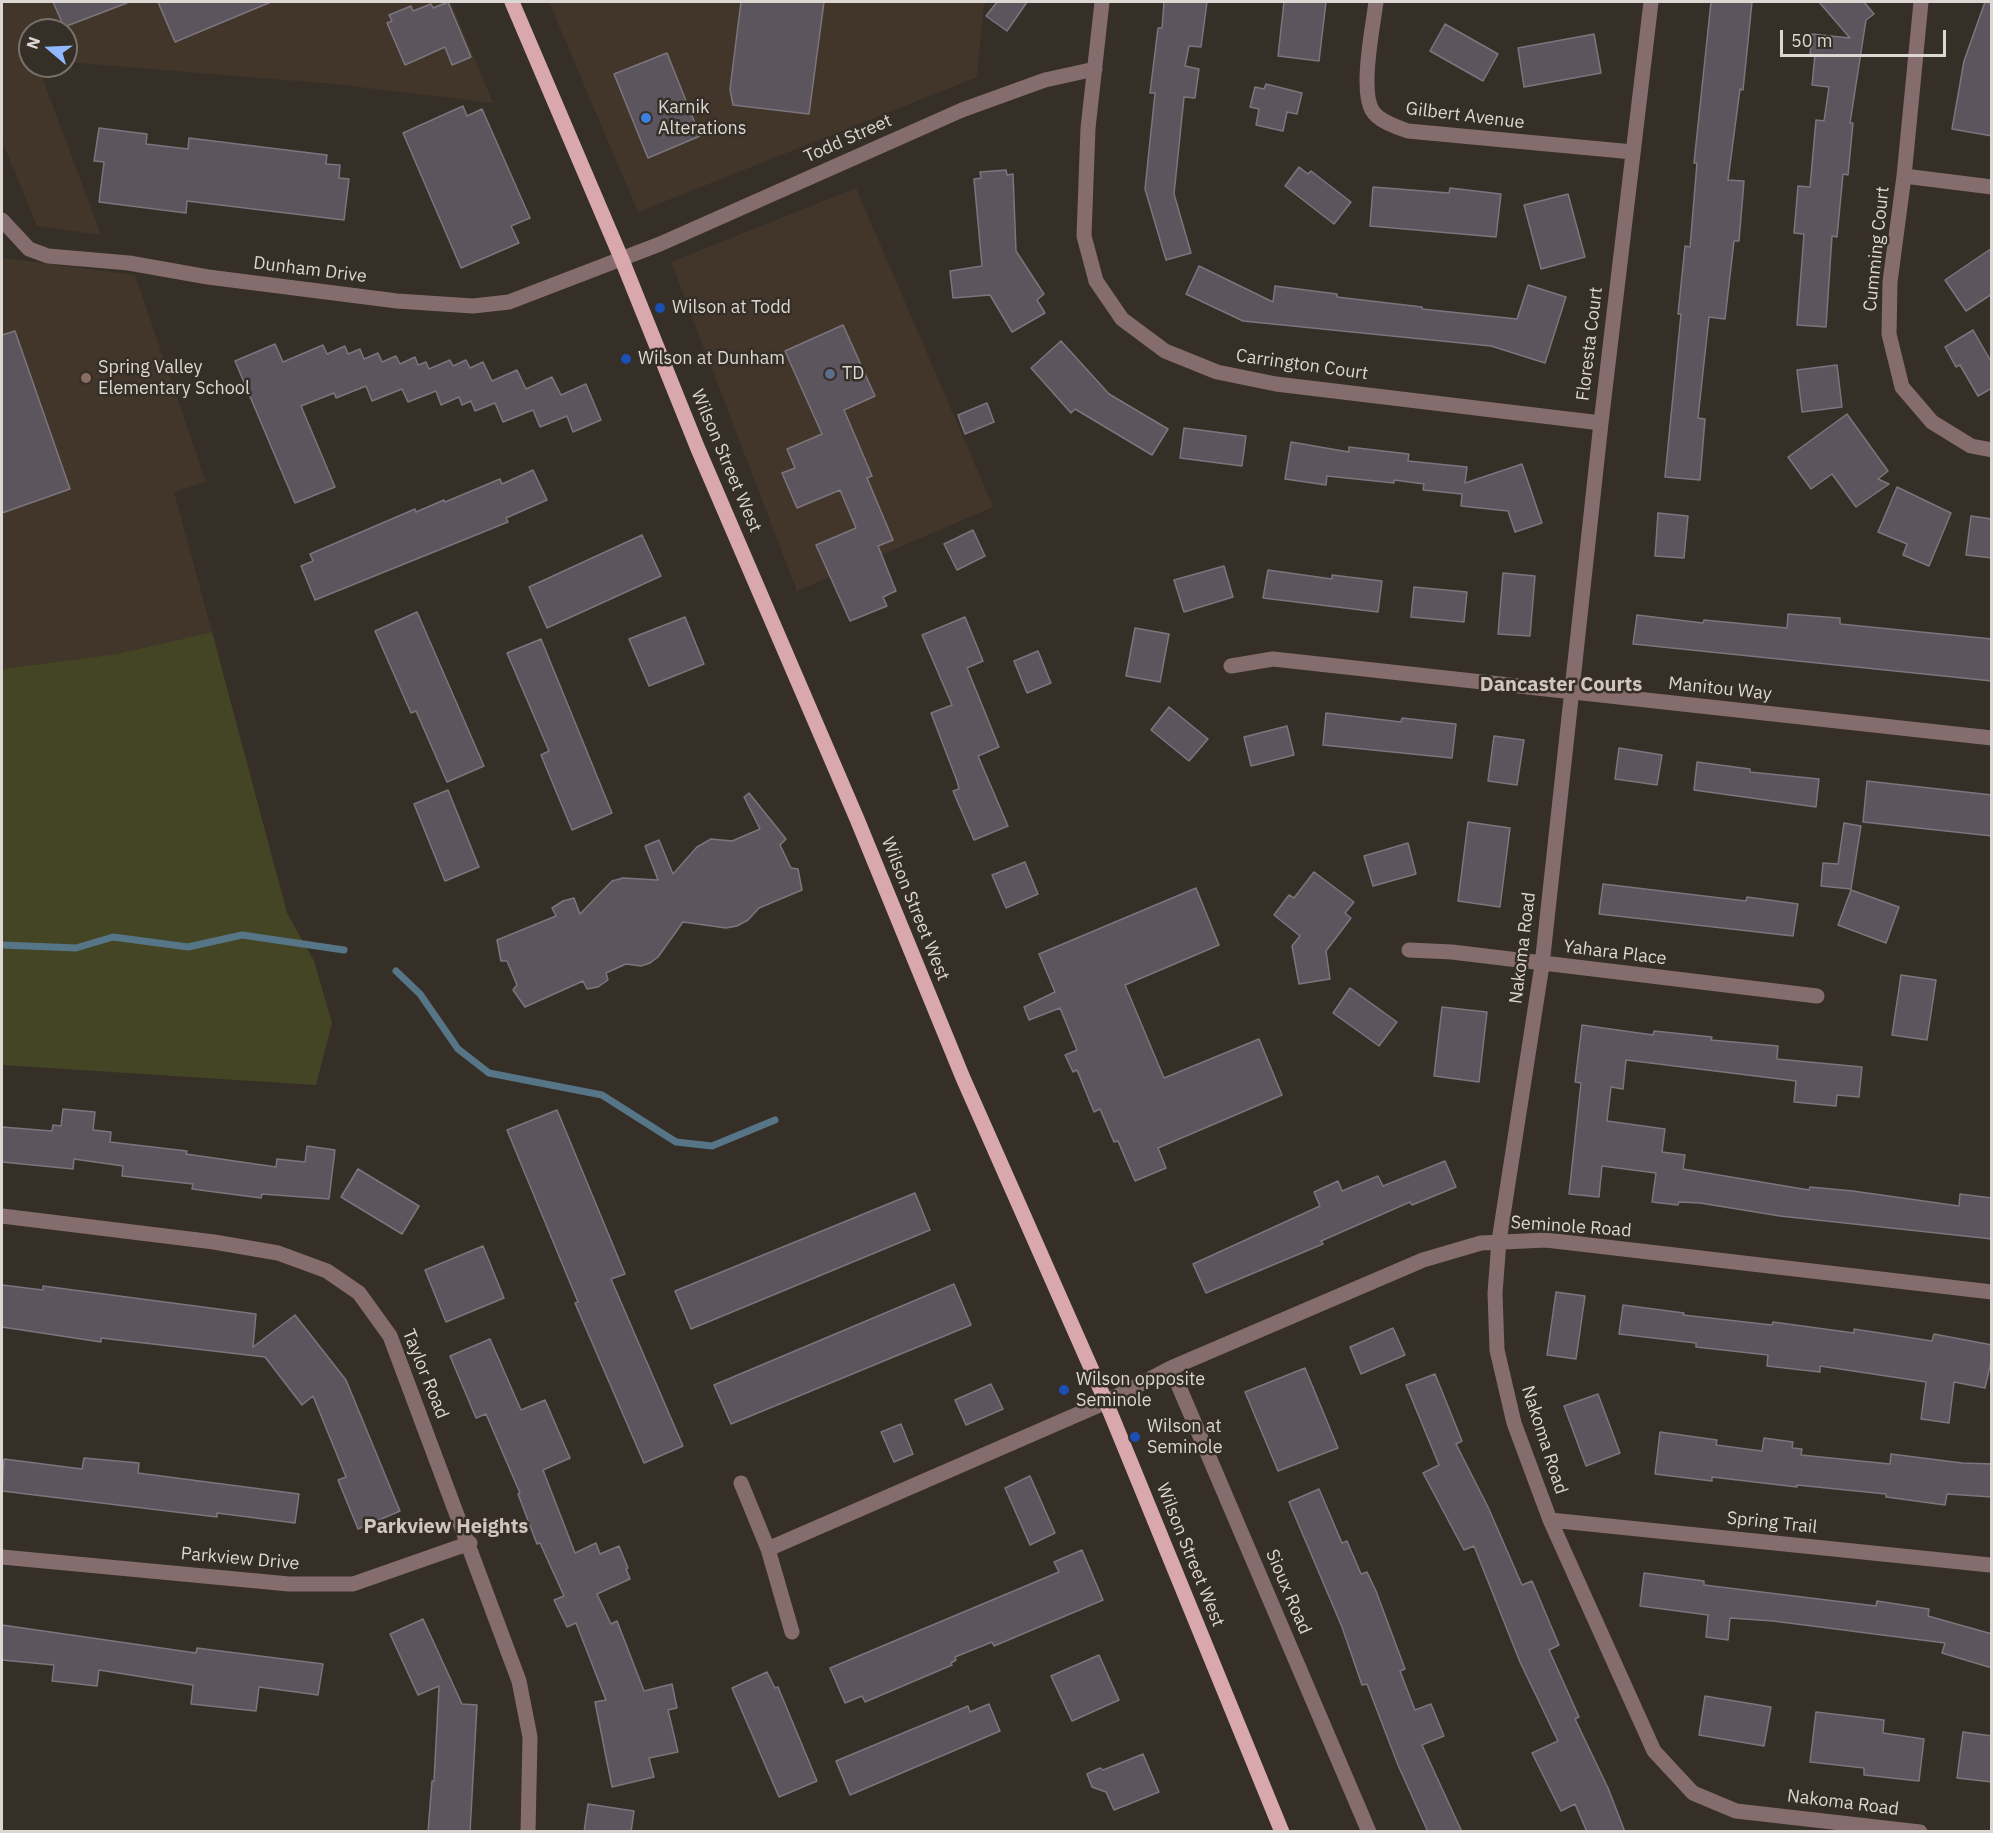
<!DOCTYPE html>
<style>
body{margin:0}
#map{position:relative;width:1993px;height:1833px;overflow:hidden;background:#362f28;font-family:"IBM Plex Sans",sans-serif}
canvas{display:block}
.frame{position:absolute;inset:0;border:3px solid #dcd7d3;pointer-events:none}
.north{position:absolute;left:18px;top:18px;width:60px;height:60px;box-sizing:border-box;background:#362f28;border:2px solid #78726c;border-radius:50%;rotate:289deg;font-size:16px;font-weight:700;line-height:24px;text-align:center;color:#dcd7d3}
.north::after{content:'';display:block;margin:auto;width:21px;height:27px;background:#8fb8fd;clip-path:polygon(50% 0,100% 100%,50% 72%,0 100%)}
.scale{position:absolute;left:1780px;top:30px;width:166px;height:27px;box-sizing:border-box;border:3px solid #dcd7d3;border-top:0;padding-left:8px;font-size:18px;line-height:21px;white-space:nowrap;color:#dcd7d3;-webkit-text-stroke:4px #362f28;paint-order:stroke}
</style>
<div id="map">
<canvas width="1993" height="1833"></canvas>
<div class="frame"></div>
<div class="north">N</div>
<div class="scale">50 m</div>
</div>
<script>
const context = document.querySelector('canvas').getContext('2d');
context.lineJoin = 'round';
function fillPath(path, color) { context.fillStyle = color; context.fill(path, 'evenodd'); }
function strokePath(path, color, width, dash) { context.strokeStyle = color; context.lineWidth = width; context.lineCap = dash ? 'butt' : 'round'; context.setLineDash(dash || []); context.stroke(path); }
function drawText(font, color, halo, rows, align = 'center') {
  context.font = font + ' "IBM Plex Sans",sans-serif'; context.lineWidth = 5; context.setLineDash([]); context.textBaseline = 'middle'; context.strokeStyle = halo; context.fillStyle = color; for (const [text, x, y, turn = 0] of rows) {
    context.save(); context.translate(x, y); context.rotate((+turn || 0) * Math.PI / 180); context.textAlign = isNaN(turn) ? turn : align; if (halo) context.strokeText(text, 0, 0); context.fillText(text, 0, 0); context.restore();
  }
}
fillPath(new Path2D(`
 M2,2H451L493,103L334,84L66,62V30H30V66H38L101,235L37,226L2,141Z
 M549,2H984L977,77L638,212Z
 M856,188L993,507L797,591L671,262Z
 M2,258L135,275L206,482L174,492L212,632L117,654L2,669Z`), '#42362b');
fillPath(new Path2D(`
 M212,632L287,913L314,961L332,1023L316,1085L2,1065V669L117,654Z`), '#444524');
strokePath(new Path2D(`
 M2,945L76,948L113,937L188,947L242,935L344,950
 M396,971L420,994L458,1049L489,1073L602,1095L676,1142L712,1146L775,1120`), '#567687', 7);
const building = new Path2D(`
 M53,2H126L127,3L64,27Z
 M158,2H271L175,42Z
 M448,2L471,57L452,65L445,47L405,65L387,23L392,21L389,15L411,6L413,11L431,4L433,8Z
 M741,2H824L809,114L733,105L730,89Z
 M997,2H1027L1007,31L986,16Z
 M1164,2H1207L1201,47L1189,46L1185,66L1199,69L1195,98L1184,97L1174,194L1191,253L1166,260L1145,189L1155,93H1150L1158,28H1162Z
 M1284,2H1326L1319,61L1278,56Z
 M1711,2H1752L1743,90L1740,89L1728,180L1744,181L1739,241H1734L1725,319L1709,317L1698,418L1705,419L1700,480L1665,477L1681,314H1678L1685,246L1690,247L1697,163H1694Z
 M1819,2H1864L1874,14L1866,20L1850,123H1853L1848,175L1843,174L1837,237L1832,236L1826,327L1797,325L1804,234L1794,233L1798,186L1810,187L1816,120L1824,121L1829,87L1812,85L1815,55L1810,54L1812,34L1850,38Z
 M1985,2H1992V136L1952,129L1964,61Z
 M1445,24L1498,54L1483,81L1430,51Z
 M1594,34L1601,73L1524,87L1518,48Z
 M667,53L700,136L648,158L614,74Z
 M1266,84L1302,93L1297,114L1287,112L1283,131L1256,125L1259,109L1250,107L1255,87L1264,89Z
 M463,106L467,116L482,109L530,218L511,226L519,243L461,268L403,133Z
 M99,128L147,134L146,144L188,149L189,138L327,155L326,164L340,165L339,178L349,179L344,220L187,201L186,213L99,202L104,162L94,161Z
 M1299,167L1308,174L1311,171L1351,202L1334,224L1285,186Z
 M1006,170L1007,175L1013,174L1016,251L1044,294L1037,300L1045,313L1012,332L990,295L953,298L950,271L982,266L974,179L981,178L980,172Z
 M1373,187L1449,193L1450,188L1501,194L1496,237L1370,226Z
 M1568,194L1585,257L1541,269L1524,205Z
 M1992,248V294L1966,311L1945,280Z
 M1199,266L1273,302L1275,286L1337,294V297L1422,307V309L1517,319L1528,285L1566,297L1545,363L1491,346L1243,321L1186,294Z
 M843,325L875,396L844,410L872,476L867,478L893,540L878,546L896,591L883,597L887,606L850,621L816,545L856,528L840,490L797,508L782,473L795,468L787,449L822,434L785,351Z
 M1973,330L1992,363V388L1978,396L1960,365L1956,367L1945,347Z
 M15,331L70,489L2,513V335Z
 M1061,341L1109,394L1168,429L1152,455L1075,409L1071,413L1031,368Z
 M275,344L283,362L323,345L327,354L345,346L348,354L360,349L364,359L378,353L382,362L396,356L400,364L415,357L418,365L426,362L429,369L450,360L453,366L466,360L470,368L483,362L492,381L517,370L526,389L552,377L561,395L586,384L601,420L573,432L567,416L540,427L533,410L503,422L495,403L475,411L471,401L462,405L459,397L441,405L436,391L408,402L402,389L372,401L366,386L336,398L334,393L301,406L335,487L295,503L235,361Z
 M1837,365L1842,407L1802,412L1797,370Z
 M987,403L994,422L965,434L958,415Z
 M1847,414L1888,471L1878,479L1889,484L1856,507L1832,474L1811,489L1788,457Z
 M1184,428L1246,436L1242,466L1180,458Z
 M1291,442L1349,452V447L1409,454L1408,461L1467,467L1465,483L1522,464L1542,523L1515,532L1508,511L1461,506L1462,494L1423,490L1424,484L1394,480V483L1327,476L1326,485L1285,479Z
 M533,470L547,500L506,518L508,522L315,600L301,566L313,561L310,554L415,509L416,512L444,500L445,502L500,479L502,484Z
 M1897,487L1951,513L1929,566L1903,555L1907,544L1878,532Z
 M1658,513L1688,516L1684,558L1655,556Z
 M1971,516L1992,519V558L1966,555Z
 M973,530L985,556L957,570L944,544Z
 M642,535L661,576L547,628L529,587Z
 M1224,566L1233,597L1184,612L1174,580Z
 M1268,570L1332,579V575L1382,581L1378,612L1263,598Z
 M1503,573L1535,576L1530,636L1498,634Z
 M1414,587L1467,592L1464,622L1411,617Z
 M417,612L484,766L447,782L416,711L411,713L375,631Z
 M1788,614L1840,618V624L1992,639V681L1633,644L1637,615L1703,623L1704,620L1787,628Z
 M685,617L704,664L649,686L629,639Z
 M965,617L983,661L967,668L999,747L978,756L1008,826L974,840L953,791L959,789L957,781L931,713L952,705L922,635Z
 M1135,628L1169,634L1160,682L1126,676Z
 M541,639L612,813L572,830L541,755L549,751L507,653Z
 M1038,651L1051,683L1027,693L1014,661Z
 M1169,707L1208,739L1189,761L1151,730Z
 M1326,713L1401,722L1402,718L1456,724L1452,758L1323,745Z
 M1287,726L1294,755L1251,766L1244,737Z
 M1494,736L1524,740L1517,785L1488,781Z
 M1619,748L1662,755L1657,785L1615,779Z
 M1697,762L1750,769V772L1819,779L1816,807L1694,790Z
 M1867,781L1992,795V836L1863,822Z
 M448,790L479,867L445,881L414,804Z
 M749,793L786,839L780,845L791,868L798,869L802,890L759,908L748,920L737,926L726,928L683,922L658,957L650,963L641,966L626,964L606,973L608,980L598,987L587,989L583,981L525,1007L513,990L517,985L507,961H501L497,940L556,916L552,908L563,901L574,898L580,914L612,881L623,878L658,880L645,846L659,840L673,874L697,847L711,839L732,841L760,829L744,797Z
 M1468,822L1510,828L1500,907L1458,901Z
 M1844,823L1861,826L1851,889L1821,886L1823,863L1838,864Z
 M1408,843L1416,874L1373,886L1364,856Z
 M1025,862L1038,894L1006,908L992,875Z
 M1314,872L1354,902L1345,913L1351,918L1326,951L1330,979L1299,984L1292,946L1300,936L1274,915L1289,895L1294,898Z
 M1603,884L1746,901L1747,897L1798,904L1793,936L1599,914Z
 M1196,888L1219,945L1125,985L1164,1078L1259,1039L1282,1095L1158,1148L1166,1168L1135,1181L1118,1141L1114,1142L1100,1109L1094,1112L1077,1070L1073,1072L1065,1055L1077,1050L1060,1008L1029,1020L1024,1007L1055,992L1039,954Z
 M1851,890L1899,907L1886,943L1838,925Z
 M1901,975L1936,980L1927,1040L1892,1035Z
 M1350,988L1397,1022L1379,1046L1333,1013Z
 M1442,1007L1487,1012L1479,1082L1434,1076Z
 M1582,1025L1653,1035L1654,1031L1712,1037L1711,1040L1778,1046L1777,1059L1862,1067L1859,1097L1837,1095L1836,1106L1794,1102L1796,1081L1626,1060L1623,1089L1611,1087L1607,1121L1665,1129L1662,1152L1685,1155L1683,1169L1809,1190L1810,1187L1853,1191L1959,1206L1960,1194L1992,1198V1239L1780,1216L1700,1203L1679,1202L1678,1205L1652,1202L1656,1173L1602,1166L1599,1197L1569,1194L1581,1083L1575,1082Z
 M63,1109L95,1112L93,1130L111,1132L110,1142L187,1151L186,1154L276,1167L277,1159L305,1162L307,1146L335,1150L329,1199L262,1194L261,1198L192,1189L193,1184L122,1176L123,1166L74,1159L73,1169L2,1162V1127L52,1131L53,1125L61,1126Z
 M557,1110L625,1274L611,1279L683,1446L644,1463L575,1303L578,1302L507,1130Z
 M1445,1161L1456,1187L1412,1205L1410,1202L1321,1241L1323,1244L1206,1293L1193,1264L1320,1206L1314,1192L1338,1181L1342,1191L1378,1176L1383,1186Z
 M358,1169L419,1206L402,1234L341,1197Z
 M915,1193L930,1230L691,1329L675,1291Z
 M483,1246L504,1298L446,1322L425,1270Z
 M954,1284L971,1325L731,1424L714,1385Z
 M2,1285L43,1290V1286L256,1314L253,1347L295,1315L346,1380L400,1511L358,1529L338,1480L346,1477L313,1396L302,1405L265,1357L101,1338V1342L2,1327Z
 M1556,1292L1585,1296L1576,1359L1547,1355Z
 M1623,1305L1684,1313L1683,1315L1772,1325L1773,1322L1854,1333V1329L1932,1341L1934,1334L1992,1345V1357L1985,1388L1954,1382L1949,1423L1921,1419L1926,1382L1820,1366V1372L1767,1366L1768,1355L1696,1347V1343L1619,1334Z
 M1393,1328L1405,1355L1361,1374L1350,1347Z
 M490,1339L521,1410L545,1400L570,1458L543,1470L575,1553L596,1543L600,1554L619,1546L628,1568L626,1569L630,1579L597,1594L611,1624L617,1621L644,1691L672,1684L677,1708L668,1710L678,1752L649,1758L654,1777L612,1787L595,1702L606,1700L576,1623L567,1627L554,1600L564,1596L540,1543L537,1544L518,1494L520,1493L486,1414L476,1418L450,1356Z
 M1305,1368L1338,1448L1278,1471L1245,1392Z
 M1435,1374L1462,1441L1456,1444L1488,1507L1522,1585L1532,1581L1559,1645L1549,1650L1579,1717L1575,1719L1608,1788L1625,1832H1587L1575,1804L1561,1811L1532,1753L1558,1741L1520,1662L1474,1546L1464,1550L1423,1473L1439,1465L1406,1385Z
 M991,1384L1003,1409L966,1425L955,1400Z
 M1598,1394L1620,1453L1586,1466L1564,1406Z
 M901,1424L913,1454L894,1462L881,1432Z
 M1660,1432L1717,1440L1716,1445L1762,1451L1764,1438L1793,1442L1792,1448L1802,1449L1801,1455L1890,1464L1891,1454L1962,1463L1992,1464V1497L1947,1494L1945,1505L1886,1497V1494L1797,1485V1487L1712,1477V1481L1655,1474Z
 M84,1458L139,1463L138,1473L299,1494L295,1523L217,1513V1517L2,1491L4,1459L82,1469Z
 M1030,1476L1055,1533L1030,1545L1005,1488Z
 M1319,1489L1342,1543L1347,1541L1361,1574L1367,1572L1376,1591L1405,1669L1400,1671L1415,1710L1431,1704L1444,1736L1422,1745L1462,1832H1428L1398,1765L1367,1684L1362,1685L1342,1627L1289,1502Z
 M1082,1550L1103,1600L994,1646L992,1642L955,1657L956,1660L951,1663L952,1665L865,1702L862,1696L845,1703L830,1668L1059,1572L1054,1562Z
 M1644,1573L1704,1581V1585L1876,1606L1877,1601L1929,1609L1928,1616L1992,1634V1668L1942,1653L1945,1643L1773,1621L1730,1618L1728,1640L1706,1637L1708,1615L1640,1606Z
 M423,1619L462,1704L477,1705L470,1832H428L432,1781H434L439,1686L418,1695L390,1634Z
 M2,1625L196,1653L197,1648L323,1664L318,1695L259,1687L256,1711L191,1704L193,1685L99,1670L97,1686L52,1681L54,1665L2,1660Z
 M1099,1655L1119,1700L1072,1721L1051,1676Z
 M767,1672L775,1688L778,1687L817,1781L779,1797L732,1688Z
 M1705,1696L1771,1707L1764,1746L1699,1735Z
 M989,1704L1000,1731L850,1795L836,1761L968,1706L970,1712Z
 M1816,1712L1884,1720L1883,1733L1924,1739L1919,1781L1864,1775V1768L1810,1762Z
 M1963,1732L1992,1736V1782L1957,1778Z
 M1143,1754L1159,1792L1114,1810L1106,1792L1092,1787L1087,1774L1100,1768L1103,1770Z
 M588,1804L634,1811L631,1832H584Z`);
fillPath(building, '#5c555d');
strokePath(building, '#7c757d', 1.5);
strokePath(new Path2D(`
 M1102,2L1088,128L1084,236L1096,281L1122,319L1165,351L1217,372L1276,384L1601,423
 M1376,2C1373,26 1360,89 1372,110C1378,121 1396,127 1408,131L1633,152
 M1651,2L1601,423L1542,965L1499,1241L1495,1293L1497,1350L1514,1423L1550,1520L1654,1751L1693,1793L1736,1811L1920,1832
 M1921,2L1904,176L1890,282L1889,334L1902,387L1932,422L1971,446L1992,450
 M1904,176L1992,187
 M2,220L29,249L48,256L129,263L208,277L397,301L473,306L509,302L660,244L962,110L1045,80L1095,69
 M1231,666L1273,659L1992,738
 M1409,950L1452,952L1817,996
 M2,1216L214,1242L278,1253L327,1271L359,1293L390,1336L519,1681L530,1737L528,1832
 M1171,1368L1369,1832
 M741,1483L768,1549
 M1550,1520L1990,1565
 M2,1557L289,1584H353L470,1543
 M792,1632L768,1549L1106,1402L1171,1368L1423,1260L1481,1243L1546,1240L1992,1292`), '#856d6e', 15);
strokePath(new Path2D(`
 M512,2L622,260L698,449L857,819L963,1078L1106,1402L1282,1832`), '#d8a8ac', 15);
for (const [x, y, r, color] of [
 [646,118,6,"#3f7fe0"],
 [660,308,6,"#1a4fb4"],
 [626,359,6,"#1a4fb4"],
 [830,374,6,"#5c6f8a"],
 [86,378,6,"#8d6e63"],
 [1064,1390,6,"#1a4fb4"],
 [1135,1437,6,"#1a4fb4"]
]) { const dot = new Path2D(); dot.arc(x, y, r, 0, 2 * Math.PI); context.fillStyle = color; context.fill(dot); strokePath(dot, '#362f28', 2); }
drawText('18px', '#dcd7d3', '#362f28', [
 ["Karnik",658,108],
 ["Alterations",658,129],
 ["Wilson at Todd",672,308],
 ["Wilson at Dunham",638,359],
 ["Spring Valley",98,368],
 ["Elementary School",98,389],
 ["TD",842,374],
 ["Wilson opposite",1076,1380],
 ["Seminole",1076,1401],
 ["Wilson at",1147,1427],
 ["Seminole",1147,1448]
], 'left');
drawText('18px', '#dcd7d3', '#362f28', [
 ["Gilbert Avenue",1465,116,7],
 ["Todd Street",848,139,-24],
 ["Cumming Court",1877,249,-84],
 ["Dunham Drive",310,270,7],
 ["Floresta Court",1590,344,-83],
 ["Carrington Court",1302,365,8],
 ["Wilson Street West",726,461,67],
 ["Manitou Way",1720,689,6],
 ["Wilson Street West",915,909,68],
 ["Nakoma Road",1523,948,-83],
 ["Yahara Place",1615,953,7],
 ["Seminole Road",1571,1227,4],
 ["Taylor Road",425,1374,68],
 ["Nakoma Road",1544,1440,72],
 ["Spring Trail",1772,1523,6],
 ["Wilson Street West",1190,1555,68],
 ["Parkview Drive",240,1559,5],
 ["Sioux Road",1288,1592,67],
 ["Nakoma Road",1843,1803,7]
]);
drawText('bold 20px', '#d0c6be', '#362f28', [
 ["Dancaster Courts",1561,685],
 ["Parkview Heights",446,1527]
]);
</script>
